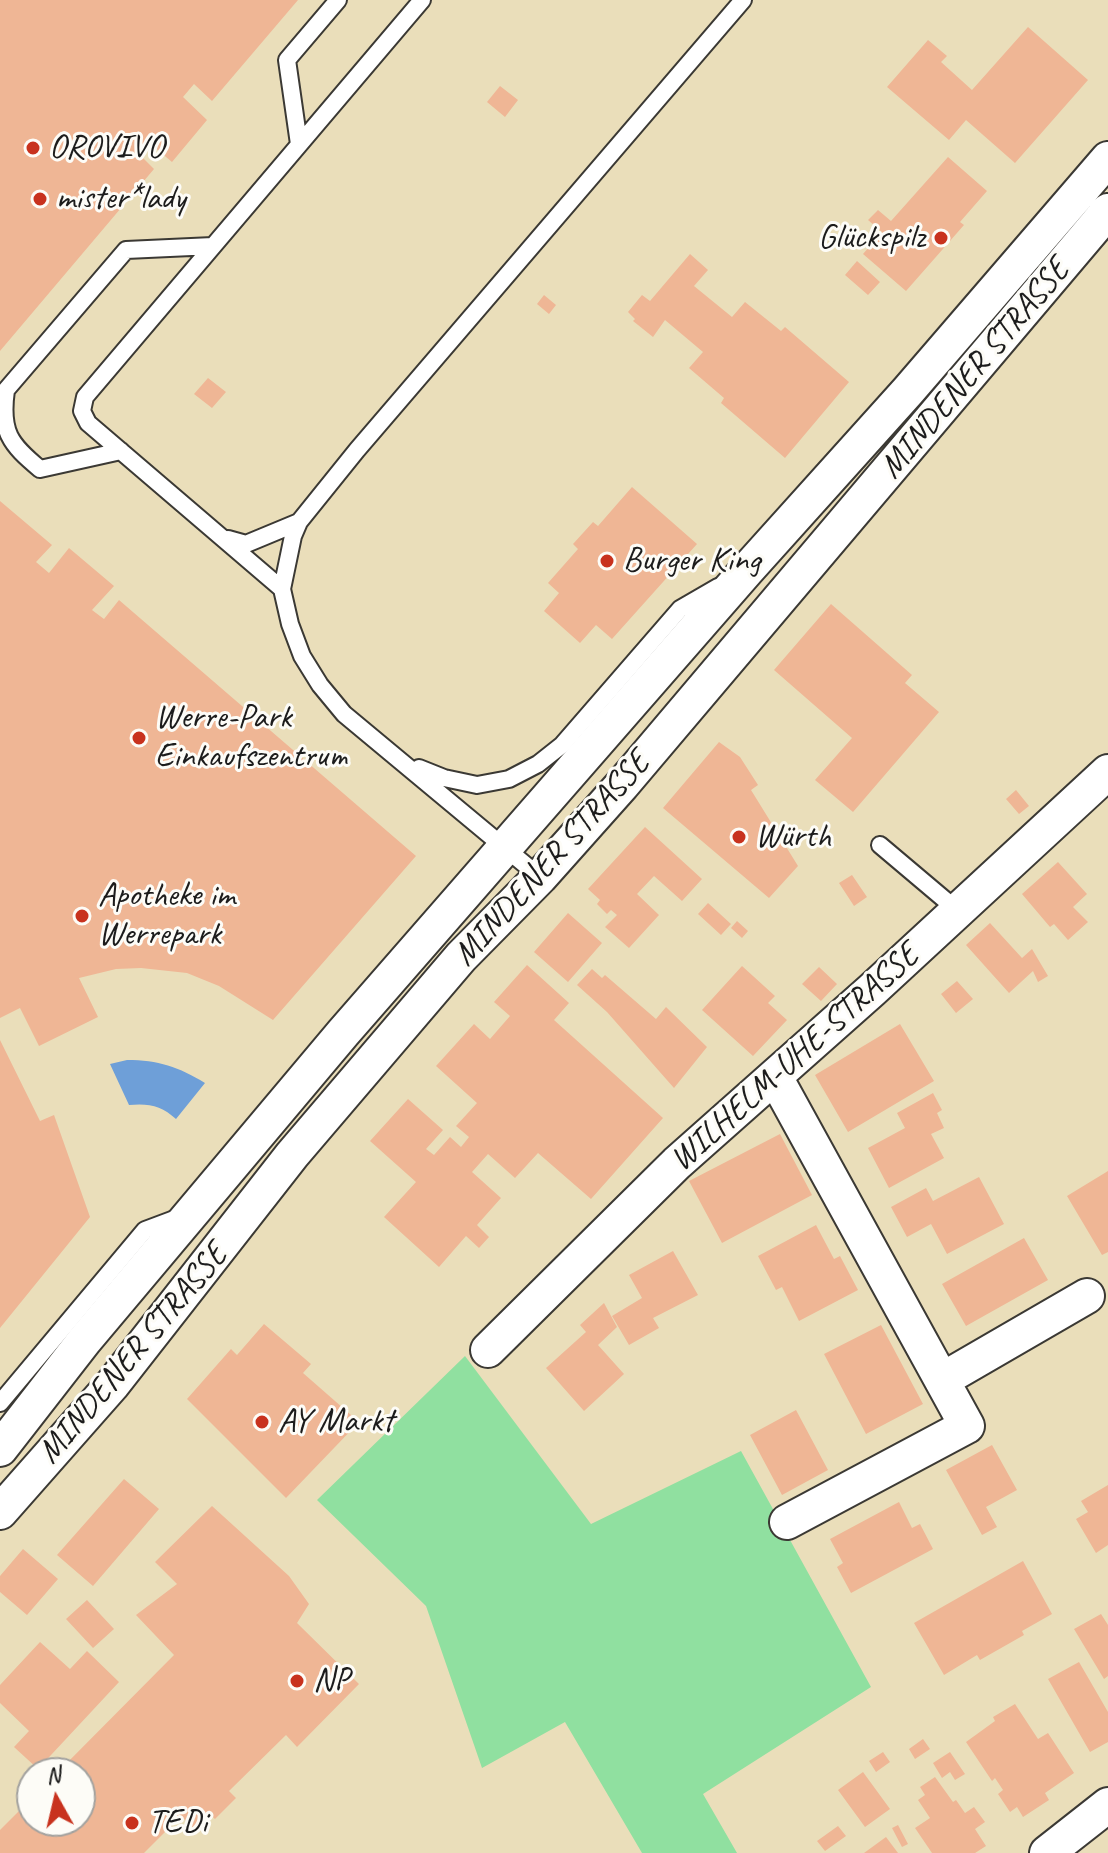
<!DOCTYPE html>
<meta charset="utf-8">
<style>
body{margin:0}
#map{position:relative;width:1108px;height:1853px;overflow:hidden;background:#eadeba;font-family:Caveat,sans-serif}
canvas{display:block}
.north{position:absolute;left:16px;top:1757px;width:80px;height:80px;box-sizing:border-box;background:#fdfcf7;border:2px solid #a3a29f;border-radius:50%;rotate:352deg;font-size:22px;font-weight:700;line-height:32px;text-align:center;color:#1c1c1c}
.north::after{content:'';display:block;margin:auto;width:28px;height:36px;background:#c8321e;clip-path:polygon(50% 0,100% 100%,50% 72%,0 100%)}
</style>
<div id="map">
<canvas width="1108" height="1853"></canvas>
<div class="north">N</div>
</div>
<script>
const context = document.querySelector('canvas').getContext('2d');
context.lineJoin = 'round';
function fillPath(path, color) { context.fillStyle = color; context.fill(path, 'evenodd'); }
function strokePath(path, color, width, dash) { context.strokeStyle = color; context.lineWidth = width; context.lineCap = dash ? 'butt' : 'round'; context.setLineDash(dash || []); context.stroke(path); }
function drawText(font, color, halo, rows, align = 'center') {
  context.font = font + ' Caveat,sans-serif'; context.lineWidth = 6; context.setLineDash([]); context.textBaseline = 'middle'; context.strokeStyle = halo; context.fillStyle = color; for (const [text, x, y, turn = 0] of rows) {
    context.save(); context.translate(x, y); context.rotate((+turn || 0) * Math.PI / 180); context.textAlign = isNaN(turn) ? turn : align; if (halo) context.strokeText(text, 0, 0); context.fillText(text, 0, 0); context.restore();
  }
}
fillPath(new Path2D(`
 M465,1356L591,1524L741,1451L871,1687L703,1794L737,1853H642L565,1722L482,1768L426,1606L317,1500Z`), '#90e0a0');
fillPath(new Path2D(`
 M127,1060C158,1060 179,1067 205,1083L176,1119C162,1106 149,1103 129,1105L110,1064Z`), '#6e9fd8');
fillPath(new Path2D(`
 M0,0H298L212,101L194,84L183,97L207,120L172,162L147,141L137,152L154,169L0,351Z
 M1028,27L1088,80L1015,163L966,120L949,140L887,87L928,40L947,56L941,62L972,90Z
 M500,86L518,100L505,117L487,102Z
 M948,157L987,191L960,222L964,225L906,291L863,254L882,232L868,220L878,210L891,221Z
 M690,254L708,270L694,286L732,317L745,302L781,331L785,327L849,382L785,458L721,403L724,398L689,368L703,352L665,320L653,337L633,321L635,319L628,312L642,295L650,301Z
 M857,261L880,282L868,295L845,275Z
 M544,295L556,305L549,314L537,304Z
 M208,378L226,392L212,408L194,394Z
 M632,487L697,544L612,639L596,625L580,643L544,611L559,593L548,583L578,549L573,544L593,522L598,526Z
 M0,501L52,545L36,562L49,573L69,548L114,586L92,610L104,619L119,600L416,856L273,1020L219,986L187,973L141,968L116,969L79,978L98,1017L39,1046L20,1008L0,1018Z
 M831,604L912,675L905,683L939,712L853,812L815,780L852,738L774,670Z
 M719,742L740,757L758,785L751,790L798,866L769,898L663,808Z
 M1016,790L1029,806L1019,814L1006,799Z
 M645,827L702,879L682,901L654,876L637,894L659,915L629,948L605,927L617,915L611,910L607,914L597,904L600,900L588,889Z
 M1058,862L1087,894L1073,907L1088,922L1068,940L1054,924L1050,927L1022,894Z
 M852,875L867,897L854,906L839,883Z
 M708,903L731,924L721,935L698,914Z
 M568,913L602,943L568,982L534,952Z
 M737,921L748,931L742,938L731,928Z
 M990,923L1022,958L1032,949L1048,976L1038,982L1033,971L1009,993L966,945Z
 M527,965L569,1003L554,1020L663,1118L591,1199L538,1153L515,1178L488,1154L472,1172L501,1198L477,1225L489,1237L479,1248L466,1236L439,1267L384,1217L416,1182L370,1141L408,1099L443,1130L426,1149L434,1155L450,1137L461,1147L469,1137L456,1126L477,1103L436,1066L474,1024L490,1039L510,1016L494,1002Z
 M742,966L775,996L768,1003L787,1020L753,1056L702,1010Z
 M819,967L837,984L821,1001L802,984Z
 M592,969L602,978L605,975L656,1019L666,1007L707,1047L674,1088L607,1012L577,985Z
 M957,981L973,999L956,1013L941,994Z
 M900,1024L934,1081L848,1132L815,1075Z
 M0,1040L40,1121L54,1115L90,1217L0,1328Z
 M933,1093L942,1110L937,1113L944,1128L931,1134L944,1158L889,1188L868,1148L905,1128L897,1113Z
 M780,1134L812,1195L722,1243L689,1181Z
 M1108,1171V1252L1102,1255L1067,1196Z
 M979,1177L1004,1224L947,1254L931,1224L907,1237L891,1207L926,1188L933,1201Z
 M816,1225L834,1259L840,1256L858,1290L799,1321L782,1287L776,1290L758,1256Z
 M1024,1238L1048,1280L966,1326L942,1284Z
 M673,1251L698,1295L653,1318L659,1328L629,1345L612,1316L642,1298L629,1275Z
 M604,1303L617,1327L598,1345L624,1374L584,1411L546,1368L586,1332L580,1325Z
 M264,1324L311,1364L303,1373L359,1422L286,1498L187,1399L231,1349L237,1355Z
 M881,1325L923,1404L866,1434L824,1354Z
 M796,1410L828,1470L782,1495L750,1435Z
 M992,1445L1017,1490L986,1507L997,1527L982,1535L946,1470Z
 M124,1479L159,1509L93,1586L57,1555Z
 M1108,1485V1545L1096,1553L1076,1519L1088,1512L1081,1501Z
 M899,1502L912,1528L920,1524L933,1549L851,1593L837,1567L843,1563L830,1539Z
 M212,1506L289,1576L309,1604L297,1623L359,1684L297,1747L286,1735L229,1791L236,1798L215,1819L208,1812L193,1828L181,1816L144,1853H0V1830L32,1798V1821H80V1773H57L174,1655L136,1615L177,1584L155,1562Z
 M23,1549L58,1579L27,1615L0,1592V1576Z
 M1023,1561L1052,1614L1022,1631L1024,1635L980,1660L977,1655L944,1675L914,1623Z
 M87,1600L114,1629L93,1648L66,1619Z
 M1101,1614L1108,1625V1676L1104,1679L1074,1629Z
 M40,1642L70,1669L87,1651L119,1682L38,1769L14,1747L29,1731L0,1703V1685Z
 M1079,1662L1108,1712V1742L1090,1752L1048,1679Z
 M1015,1704L1038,1739L1048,1733L1074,1773L1045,1793L1049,1800L1023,1817L1017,1807L1010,1812L998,1794L1003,1790L995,1778L992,1781L966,1742L995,1721L993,1717Z
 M923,1739L930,1749L915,1759L909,1749Z
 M883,1752L890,1762L876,1772L869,1761Z
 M950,1752L965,1774L955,1780L950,1772L942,1778L933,1763Z
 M863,1772L890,1809L865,1827L838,1790Z
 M935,1777L953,1802L956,1800L965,1813L974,1807L985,1822L975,1829L986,1846L975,1853H932L915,1828L930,1818L918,1800L925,1795L920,1787Z
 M898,1825L908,1844L902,1847L892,1828Z
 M838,1826L846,1836L825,1851L817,1841Z
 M886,1837L898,1853H864Z`), '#efb695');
const lane = new Path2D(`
 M299,144L287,60L338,0
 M121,451L40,469C10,444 0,432 6,390L126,250L213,246
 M228,539L246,544L299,522
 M282,589L88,423L82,411L85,397L422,0
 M419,768L444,778L477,785L509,779L538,764L562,745L680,609L718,587
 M880,845L957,910
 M540,877L344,714L320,685L302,656L290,624L282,589L293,536L299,522L357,450L743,0
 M0,1403L145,1230L177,1218`);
const street = new Path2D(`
 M775,1077L967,1426L787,1522
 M488,1350L677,1163L872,990L1108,772
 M942,1380L1087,1296
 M0,1449L84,1341L343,1033L747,570L908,391L1108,159
 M0,1512L112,1385L292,1155L461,957L540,877L622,785L1108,211
 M1047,1853L1108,1805`);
strokePath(lane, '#3b3934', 20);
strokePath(street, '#3b3934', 38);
strokePath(lane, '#fff', 16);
strokePath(street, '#fff', 34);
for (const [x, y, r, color] of [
 [33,148,8,"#c8321e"],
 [40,199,8,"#c8321e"],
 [941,238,8,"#c8321e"],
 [607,561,8,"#c8321e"],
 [139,738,8,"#c8321e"],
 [739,837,8,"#c8321e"],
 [82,916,8,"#c8321e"],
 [262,1422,8,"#c8321e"],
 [297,1681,8,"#c8321e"],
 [132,1823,8,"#c8321e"]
]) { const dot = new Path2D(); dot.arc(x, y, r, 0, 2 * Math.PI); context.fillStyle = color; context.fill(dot); strokePath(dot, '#fdfcf7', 3); }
drawText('34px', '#1c1c1c', '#fdfcf7', [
 ["OROVIVO",49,148],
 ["mister*lady",56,199],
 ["Glückspilz",925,238,"right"],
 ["Burger King",623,561],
 ["Werre-Park",155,718],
 ["Einkaufszentrum",155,757],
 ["Würth",755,837],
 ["Apotheke im",98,896],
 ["Werrepark",98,935],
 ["AY Markt",278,1422],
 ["NP",313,1681],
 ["TEDi",148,1823]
], 'left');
drawText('34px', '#1c1c1c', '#fdfcf7', [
 ["MINDENER STRASSE",975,369,-50],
 ["MINDENER STRASSE",552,859,-48],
 ["WILHELM-UHE-STRASSE",795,1058,-42],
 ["MINDENER STRASSE",133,1354,-50]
]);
</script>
